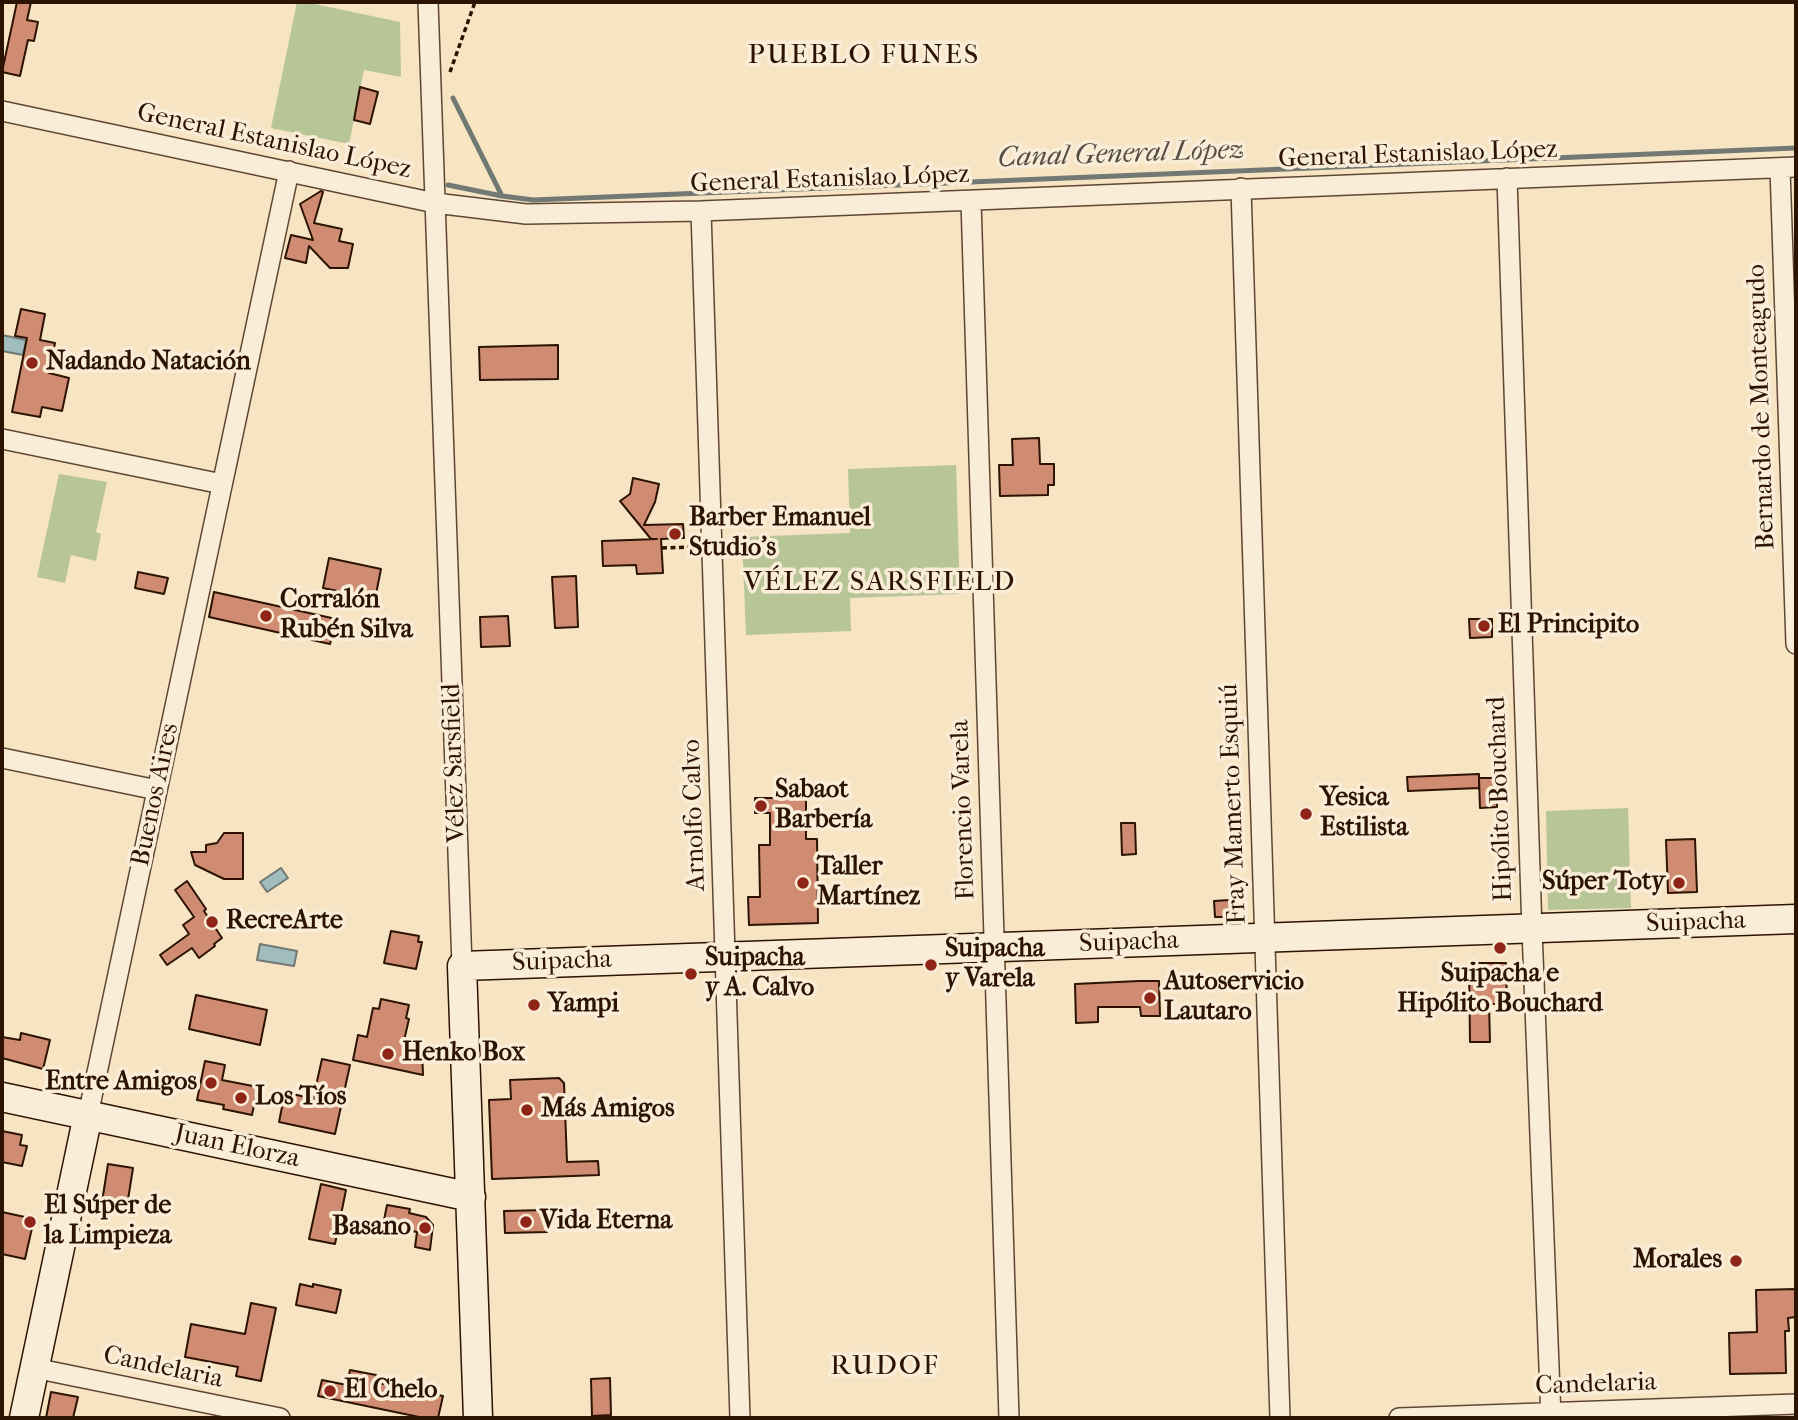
<!DOCTYPE html>
<meta charset="utf-8">
<style>
body{margin:0}
#map{position:relative;width:1798px;height:1420px;overflow:hidden;background:#f6e4c3;font-family:"IM FELL French Canon",serif}
canvas{display:block}
.frame{position:absolute;inset:0;border:4px solid #2c1302;pointer-events:none}
</style>
<div id="map">
<canvas width="1798" height="1420"></canvas>
<div class="frame"></div>
</div>
<script>
const context = document.querySelector('canvas').getContext('2d');
context.lineJoin = 'round';
function fillPath(path, color) { context.fillStyle = color; context.fill(path, 'evenodd'); }
function strokePath(path, color, width, dash) { context.strokeStyle = color; context.lineWidth = width; context.lineCap = dash ? 'butt' : 'round'; context.setLineDash(dash || []); context.stroke(path); }
function drawText(font, color, halo, rows, align = 'center') {
  context.font = font + ' "IM FELL French Canon",serif'; context.lineWidth = 7; context.setLineDash([]); context.textBaseline = 'middle'; context.strokeStyle = halo; context.fillStyle = color; for (const [text, x, y, turn = 0] of rows) {
    context.save(); context.translate(x, y); context.rotate((+turn || 0) * Math.PI / 180); context.textAlign = isNaN(turn) ? turn : align; if (halo) context.strokeText(text, 0, 0); context.fillText(text, 0, 0); context.restore();
  }
}
fillPath(new Path2D(`
 M297,2H305L400,22L401,77L364,70L349,144L271,128Z
 M956,465L960,594L850,598L851,631L746,635L742,537L850,533L848,469Z
 M59,474L107,482L96,532L101,534L96,561L71,555L65,583L37,577Z
 M1628,808L1631,908L1548,910L1546,811Z`), '#b8c597');
const water = new Path2D(`
 M2,335L26,340L23,355L2,351Z
 M281,868L288,878L267,892L260,882Z
 M260,944L297,951L294,966L257,960Z`);
fillPath(water, '#a0bcbc');
strokePath(water, '#727872', 2);
strokePath(new Path2D(`
 M453,98L502,196
 M448,185L502,196L533,200L1796,148`), '#727872', 5);
const building = new Path2D(`
 M17,2H31L27,20L38,22L34,41L28,40L20,76L2,72Z
 M360,87L378,92L370,124L354,120Z
 M321,191L323,192L314,223L342,229L339,241L353,244L348,268H330L309,246L306,263L285,258L291,235L313,240L300,204Z
 M21,309L45,314L40,340L55,343L49,373L69,378L62,411L42,407L40,417L12,412L27,338L15,336Z
 M558,345V379L480,380L479,347Z
 M1039,438L1040,464H1054V485H1048V495L1000,496L999,465H1013L1012,439Z
 M633,478L659,484L655,502L644,525L683,524L684,538L661,539L663,573L637,574L636,565L603,566L602,541L657,539H651L620,501L630,494Z
 M329,558L381,569L375,599L323,588Z
 M138,572L168,578L164,594L135,588Z
 M576,576L578,627L555,628L552,577Z
 M214,592L336,619L330,644L209,617Z
 M508,616L510,646L481,647L480,617Z
 M1469,619H1492V637L1470,638Z
 M1479,774V778H1496L1497,807L1480,808L1479,779V788L1408,791L1407,777Z
 M755,798H806V839H817L818,923L749,925L748,897H760L759,845H770V813H755Z
 M1121,823H1135L1136,854L1122,855Z
 M224,833H243V879H224L195,865L191,852H206V845L217,843Z
 M1695,839L1697,892L1668,893L1666,840Z
 M187,881L206,909L204,911L222,938L214,944L215,946L199,958L192,948L167,965L160,955L189,934L183,925L194,917L175,890Z
 M1230,900L1231,917H1215L1214,901Z
 M391,931L419,936L418,942H422L416,969L384,963Z
 M1469,963H1506L1507,1004H1489L1490,1042H1470Z
 M1139,981H1159L1160,1016H1141L1140,1007H1098V1022L1076,1023L1075,984Z
 M196,995L267,1010L260,1045L189,1029Z
 M381,999L409,1005L406,1018L409,1019L403,1045L422,1049L423,1075L353,1060L358,1035L367,1037L373,1008L379,1009Z
 M21,1033L50,1040L43,1069L2,1058V1037L20,1040Z
 M322,1059L350,1065L335,1134L279,1122L285,1092L313,1099Z
 M205,1061L225,1065L222,1080L258,1087L252,1115L223,1109L224,1105L197,1100Z
 M559,1078L564,1083L567,1162L598,1161L599,1175L492,1179L489,1100L511,1099L510,1080Z
 M2,1131L22,1135L20,1145L27,1146L22,1166L2,1162Z
 M108,1164L133,1168L127,1206L102,1202Z
 M321,1184L346,1190L335,1244L309,1239Z
 M387,1205L410,1209L409,1213L426,1217L433,1225L430,1250L415,1247L417,1232L383,1225Z
 M547,1210V1232L505,1233L504,1211Z
 M2,1212L34,1219L25,1259L2,1254Z
 M300,1284L313,1287V1284L341,1290L336,1313L296,1305Z
 M1796,1289V1317L1788,1318L1789,1331H1785L1786,1373L1730,1374L1729,1333L1757,1332L1756,1290Z
 M251,1303L276,1308L261,1381L236,1376L238,1367L185,1357L191,1324L245,1334Z
 M350,1370L376,1375L374,1382L443,1396L438,1418H424L318,1396L322,1380L347,1385Z
 M610,1378L611,1415L592,1416L591,1379Z
 M51,1392L78,1397L73,1418H46Z`);
fillPath(building, '#d08c72');
strokePath(building, '#2c1302', 2);
const street = new Path2D(`
 M428,2L462,966
 M2,111L435,203L526,214L701,211L1796,167
 M1780,168L1796,644
 M1507,178L1532,930L1551,1418
 M1241,188L1280,1418
 M971,201L1009,1418
 M701,211L740,1418
 M2,439L222,484
 M2,758L157,790
 M88,1115L289,171
 M34,1368L280,1418
 M1399,1418L1796,1404`);
const secondary = new Path2D(`
 M2,1097L471,1197
 M24,1418L88,1115
 M478,1418L462,966L1796,919`);
strokePath(street, '#5e4732', 22);
strokePath(secondary, '#2c1302', 31);
strokePath(new Path2D(`
 M450,72L475,2
 M662,548L695,547`), '#2c1302', 3.5, [5, 3.5]);
strokePath(street, '#f9edd8', 19);
strokePath(secondary, '#f9edd8', 28);
for (const [x, y, r, color] of [
 [32,363,7,"#8f2418"],
 [675,534,7,"#8f2418"],
 [266,616,7,"#8f2418"],
 [1484,626,7,"#8f2418"],
 [761,806,7,"#8f2418"],
 [1306,814,7,"#8f2418"],
 [803,883,7,"#8f2418"],
 [1679,883,7,"#8f2418"],
 [212,922,7,"#8f2418"],
 [1500,948,7,"#8f2418"],
 [931,965,7,"#8f2418"],
 [691,974,7,"#8f2418"],
 [1150,998,7,"#8f2418"],
 [534,1005,7,"#8f2418"],
 [388,1054,7,"#8f2418"],
 [211,1083,7,"#8f2418"],
 [241,1098,7,"#8f2418"],
 [527,1110,7,"#8f2418"],
 [30,1222,7,"#8f2418"],
 [526,1222,7,"#8f2418"],
 [425,1228,7,"#8f2418"],
 [1736,1261,7,"#8f2418"],
 [330,1391,7,"#8f2418"]
]) { const dot = new Path2D(); dot.arc(x, y, r, 0, 2 * Math.PI); context.fillStyle = color; context.fill(dot); strokePath(dot, '#f9edd8', 2.5); }
drawText('26px', '#2c1302', '#f9edd8', [
 ["General Estanislao López",274,142,12],
 ["General Estanislao López",1418,155,-2],
 ["General Estanislao López",830,180,-2],
 ["Bernardo de Monteagudo",1762,407,-92],
 ["Vélez Sarsfield",455,763,-92],
 ["Buenos Aires",156,795,-78],
 ["Hipólito Bouchard",1501,799,-92],
 ["Fray Mamerto Esquiú",1234,804,-92],
 ["Florencio Varela",964,810,-92],
 ["Arnolfo Calvo",695,815,-92],
 ["Suipacha",1696,923,-2],
 ["Suipacha",1129,943,-2],
 ["Suipacha",562,962,-2],
 ["Juan Elorza",237,1147,12],
 ["Candelaria",163,1368,12],
 ["Candelaria",1596,1385,-2]
]);
drawText('bold 26px', '#2c1302', '#f9edd8', [
 ["Nadando Natación",46,363],
 ["Barber Emanuel",689,519],
 ["Studio's",689,549],
 ["Corralón",280,601],
 ["Rubén Silva",280,631],
 ["El Principito",1498,626],
 ["Sabaot",775,791],
 ["Barbería",775,821],
 ["Yesica",1320,799],
 ["Estilista",1320,829],
 ["Taller",817,868],
 ["Martínez",817,898],
 ["Súper Toty",1665,883,"right"],
 ["RecreArte",226,922],
 ["Suipacha",945,950],
 ["y Varela",945,980],
 ["Suipacha",705,959],
 ["y A. Calvo",705,989],
 ["Suipacha e",1500,975,"center"],
 ["Hipólito Bouchard",1500,1005,"center"],
 ["Autoservicio",1164,983],
 ["Lautaro",1164,1013],
 ["Yampi",548,1005],
 ["Henko Box",402,1054],
 ["Entre Amigos",197,1083,"right"],
 ["Los Tíos",255,1098],
 ["Más Amigos",541,1110],
 ["El Súper de",44,1207],
 ["la Limpieza",44,1237],
 ["Vida Eterna",540,1222],
 ["Basano",411,1228,"right"],
 ["Morales",1722,1261,"right"],
 ["El Chelo",344,1391]
], 'left');
context.letterSpacing = '2px';
drawText('28px', '#2c1302', '#f9edd8', [
 ["PUEBLO FUNES",864,56],
 ["VÉLEZ SARSFIELD",880,583],
 ["RUDOF",885,1367]
]);
context.letterSpacing = '0px';
drawText('italic 28px', '#554e43', '#f9edd8', [
 ["Canal General López",1121,155,-2]
]);
</script>
